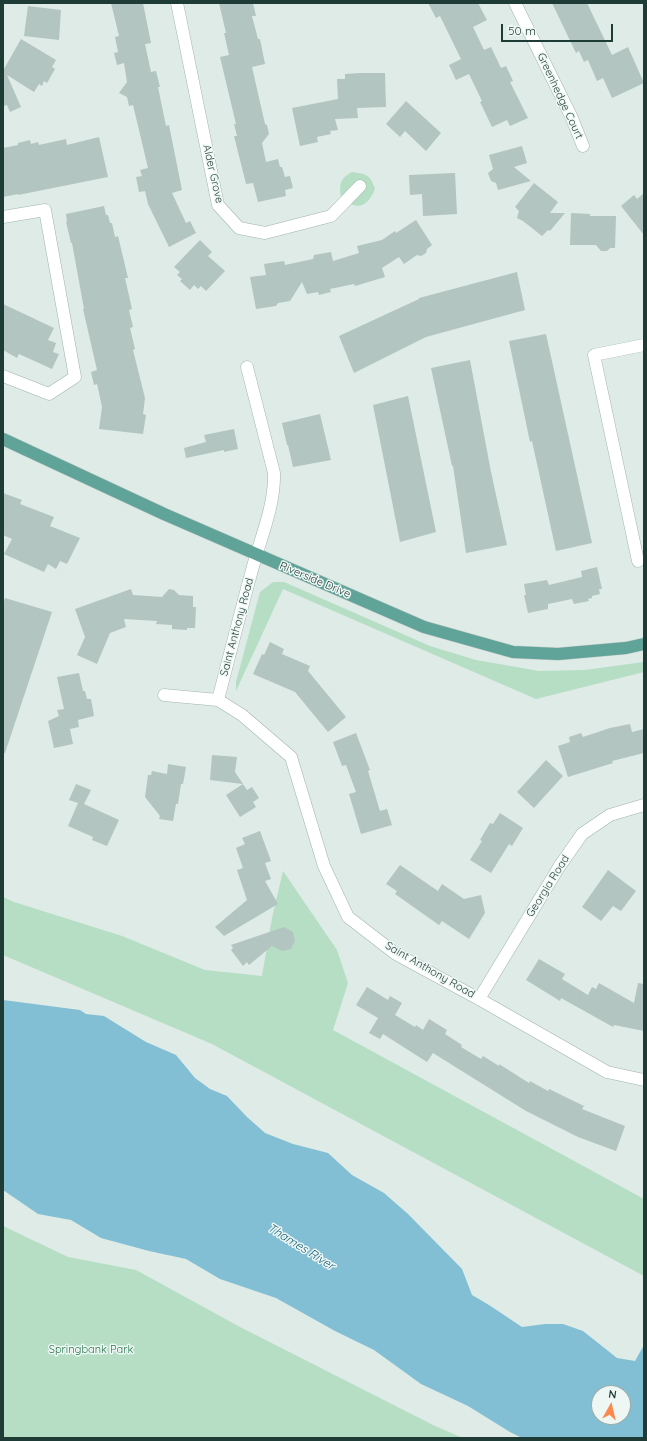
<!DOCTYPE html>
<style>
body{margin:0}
#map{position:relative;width:647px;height:1441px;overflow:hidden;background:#deebe6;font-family:Quicksand,sans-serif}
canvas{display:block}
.frame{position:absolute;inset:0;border:4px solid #1f3b36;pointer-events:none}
.north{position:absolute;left:591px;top:1385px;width:40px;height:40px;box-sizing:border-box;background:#eef7f4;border:1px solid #9baca8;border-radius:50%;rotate:8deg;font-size:11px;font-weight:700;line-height:16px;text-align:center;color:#1f3b36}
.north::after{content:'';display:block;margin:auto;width:14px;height:18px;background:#fa894d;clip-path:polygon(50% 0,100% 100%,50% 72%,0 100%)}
.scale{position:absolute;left:501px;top:24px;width:112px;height:18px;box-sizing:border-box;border:2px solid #1f3b36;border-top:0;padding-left:5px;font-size:12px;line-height:14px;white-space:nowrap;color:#1f3b36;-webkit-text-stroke:3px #eef7f4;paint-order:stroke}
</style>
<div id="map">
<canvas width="647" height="1441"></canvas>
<div class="frame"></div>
<div class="north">N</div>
<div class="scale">50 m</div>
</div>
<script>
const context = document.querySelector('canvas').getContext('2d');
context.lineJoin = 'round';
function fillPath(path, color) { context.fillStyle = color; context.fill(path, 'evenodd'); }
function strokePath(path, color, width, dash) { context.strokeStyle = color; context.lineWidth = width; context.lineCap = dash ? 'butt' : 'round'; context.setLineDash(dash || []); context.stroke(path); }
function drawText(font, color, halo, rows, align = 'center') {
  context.font = font + ' Quicksand,sans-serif'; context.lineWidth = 3; context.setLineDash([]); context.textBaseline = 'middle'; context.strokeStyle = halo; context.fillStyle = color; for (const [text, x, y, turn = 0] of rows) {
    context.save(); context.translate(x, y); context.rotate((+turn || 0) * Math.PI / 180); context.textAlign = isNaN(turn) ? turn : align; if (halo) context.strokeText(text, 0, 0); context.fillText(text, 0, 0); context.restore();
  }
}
fillPath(new Path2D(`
 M352,172C366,174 370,174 375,189C367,208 356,211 341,197C339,184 340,179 352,172Z
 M273,582H284L430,646L476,660L539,671L585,670L644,662V672L536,699L283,589L236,691V682L260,592Z
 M283,871L337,950L348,983L333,1030L644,1199V1276L212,1044L3,955V897L14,902L122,936L205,970L262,976L272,918Z
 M3,1226L68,1257L136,1270L240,1327L435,1426L463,1438H3Z`), '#b5dec4');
fillPath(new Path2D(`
 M3,1000L80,1010L86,1014L104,1016L146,1042L176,1055L195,1078L210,1089L227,1096L247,1117L265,1133L293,1144L328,1153L352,1175L384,1193L408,1214L462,1269L472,1295L489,1305L522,1327L545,1324H563L583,1331L617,1358L635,1361L644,1345V1438H522L510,1432L468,1406L421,1384L374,1350L335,1331L276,1298L220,1279L186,1259L149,1251L101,1238L71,1220L38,1214L3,1190ZM599,1393H623V1417H599Z`), '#82bfd4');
fillPath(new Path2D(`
 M111,3H143L151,43L145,44L151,72L156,71L160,87H158L166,126L169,125L182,190L172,193L186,223L190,221L196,233L169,247L148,204L145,191L139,192L136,177L142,176L140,170L148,168L133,105L129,106L127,97L119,93L127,82L124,63L117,65L114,53L118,52L115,37L119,36Z
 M219,3H253L256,16H252L258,39H260L265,64L252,67L265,124L267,125L269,134L262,143L266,162L278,159L280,167H282L285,177L290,176L293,188L285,190L286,196L258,202L253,183L246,184L234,136H237L234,124H236L220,57L229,55L224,33H226Z
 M428,3H478L487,20L473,27L484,50L491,47L501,68L506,66L513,81L510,82L528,118L510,126L507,120L492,127L480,102L482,101L469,74L456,80L449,65L461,59L440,16L436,18Z
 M552,3H587L612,55L628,47L644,83L612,98L603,78L597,81L588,60L584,62L579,51L576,53Z
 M28,6L61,10L59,40L24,36Z
 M21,39L56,60L52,67L55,69L47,83L44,81L42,86L39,84L34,92L7,75L21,107L10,112L7,105L3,106V67L4,69Z
 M360,73H385L386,107L357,108L358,118L335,119L338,130L330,131L331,134L317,137L318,142L300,146L292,108L338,99L337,79H345V74Z
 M406,101L441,133L426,151L405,131L400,137L386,124Z
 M99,137L108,177L18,195V194L3,197V148L18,145V143L30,140L31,144L38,142L39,145L66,139L67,145Z
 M522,146L527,163L514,167L531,181L498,190L496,183L491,181L488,173L493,169L489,155Z
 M455,173L457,214L423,216L422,194L410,195L409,175Z
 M534,183L558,202L550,213H565L550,231L548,230L542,236L523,221L517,218L519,211L515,207Z
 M644,193V235L621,206L634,195L637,199Z
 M104,206L106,215H108L110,223H112L115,237L118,236L128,278H125L132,309L129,310L133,327L130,328L135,349L133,350L145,398L143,414L146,415L143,434L99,429L102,407L97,384L94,385L91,372L97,370L83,309H84L72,243H71L66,222H67L66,214Z
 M571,213L590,214V216H616L615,248H610L607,251H601L596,245H570Z
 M416,220L432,245L427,249L426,253L421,256L417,255L404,264L399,257L382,268L385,277L355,286L354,284L330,289L331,292L319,295L318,292L307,294L302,282L290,301L278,303L276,306L256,309L250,277L266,275L264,264L284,261L285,265L313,259L314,255L331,252L333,261L359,253L357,246L382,240L395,231L396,233Z
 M200,240L212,252L208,256L225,271L206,291L201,286L198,289L194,285L190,290L180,281L182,279L177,275L180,272L174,267Z
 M517,272L525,310L426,337L354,373L339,336L419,299V298Z
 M3,304L54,328L48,340L56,343L53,352L59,354L52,369L19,354L17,358L3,350Z
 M546,334L592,543L556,551L532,441L530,442L509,341Z
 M470,360L491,472L507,545L466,553L453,466H452L431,368Z
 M408,396L436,532L400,542L373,405Z
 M320,414L331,460L293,467L288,445H287L282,423Z
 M234,429L238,449L224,452V450L186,458L184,448L206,442L204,435Z
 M3,493L22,500L20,504L54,517L50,526L80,538L67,564L60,561L56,569L48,564L44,572L4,554L12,539L3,535Z
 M597,567L602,589H599L600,594L592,596V598L588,599L589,601L574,604L572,599L548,604V609L528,613L524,595H526L524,584L547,580L549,585L582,577L581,571Z
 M131,589L133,595L162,597L169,589L174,590L179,595L193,596V607H196L195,628H187V630L172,629V625L156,624L157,621L124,619L126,627L110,633L97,664L77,655L85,637L75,609Z
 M5,598L52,612L5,753H3V605Z
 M270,642L284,649L282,654L310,666L308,671L346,717L328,732L295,692L253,674L262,654L264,655Z
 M79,673L83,691H85L87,699H91L94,716L78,720L79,727L70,729L73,744L54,748L48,721L59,716L57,710L64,709L57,677Z
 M630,724L632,732L644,729V753L612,761L613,763L568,777L558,746L570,742L569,737L581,733L583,737L610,728Z
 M356,733L370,770L368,771L380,811L387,809L392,825L361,834L349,794L356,792L346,765L342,766L333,742Z
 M212,755L237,757L235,772L247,790L252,787L259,798L253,802L256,807L240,817L226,795L243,784L210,780Z
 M546,760L563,776L534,808L517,792Z
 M168,764L186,767L183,784H181L178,804H176L173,821L159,819L160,816L145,797L148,775H151L152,771L167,774Z
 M76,784L91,790L84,804L119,820L107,846L92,840L93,837L68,826L78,803L69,800Z
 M500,813L523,828L512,846L509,844L491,873L470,860L482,841L480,840L490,823L493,824Z
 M260,831L271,861L265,863L271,879L265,881L278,904L224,936L215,927L247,900L237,870L243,868L236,848L245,844L242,838Z
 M400,865L438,891L442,884L464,899L481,895L485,913L469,939L442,921L439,925L395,894L397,891L386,884Z
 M608,870L636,891L621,911L613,906L601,921L582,907Z
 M284,927L293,932L295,941L291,949L282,951L272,946L249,965L247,962L243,966L231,950L233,948L231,945Z
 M539,959L565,974L562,979L588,995L592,987L596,989L599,983L634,1003L638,983L644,984V1031L614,1025L613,1027L561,998L560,1001L526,980Z
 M367,987L388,1000L390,996L402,1003L395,1015L415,1027L416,1025L423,1030L429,1019L447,1030L445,1034L462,1045L461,1047L481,1059L483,1056L499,1066V1064L529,1083L530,1081L548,1091L549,1089L584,1106L582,1109L625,1126L616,1151L578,1137L526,1111L433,1053L427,1062L383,1034L380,1039L369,1033L378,1018L356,1005Z`), '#b3c5c0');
const minor = new Path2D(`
 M177,3L218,205L239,228L265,233L331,216L360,186
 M515,3L571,116L583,146
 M3,217L45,210L75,377L49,394L3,376
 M247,367L274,473C275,506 260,539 252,570C240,614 229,657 218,700L242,715L291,757L324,866L348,917L396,954L479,999L607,1072L644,1080
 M638,561L594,355L644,345
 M164,695L218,700
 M479,999L559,867L582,834L610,815L644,805`);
const major = new Path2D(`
 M3,439L164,514L424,627L513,652L558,654L626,648L644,644`);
strokePath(minor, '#a1b3ae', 13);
strokePath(major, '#c0c8c7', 13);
strokePath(minor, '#fff', 12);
strokePath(major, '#60a399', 12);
drawText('11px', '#1f3b36', '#eef7f4', [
 ["Greenhedge Court",560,96,65],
 ["Alder Grove",213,174,77],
 ["Riverside Drive",315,580,23],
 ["Saint Anthony Road",237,627,-75],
 ["Georgia Road",548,886,-58],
 ["Saint Anthony Road",430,970,30]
]);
drawText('11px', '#27744d', '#eef7f4', [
 ["Springbank Park",91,1350]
]);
drawText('italic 12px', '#165f7a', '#eef7f4', [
 ["Thames River",301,1247,32]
]);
</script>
